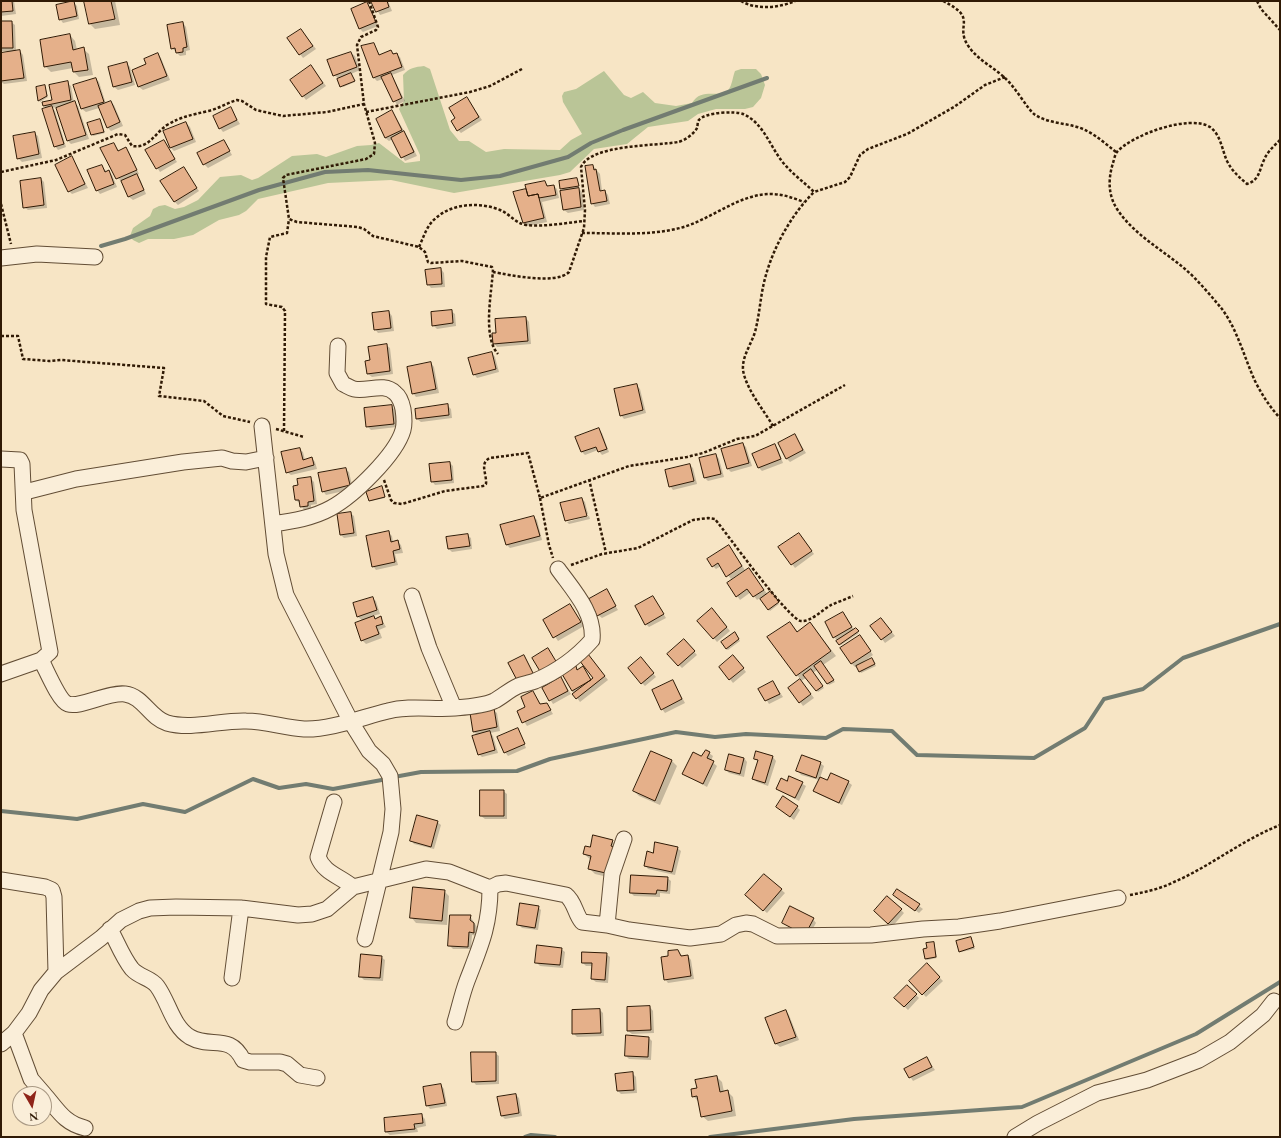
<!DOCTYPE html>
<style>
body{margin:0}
#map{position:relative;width:1281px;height:1138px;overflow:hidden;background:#f7e5c5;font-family:"EB Garamond",serif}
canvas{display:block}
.frame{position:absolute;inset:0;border:2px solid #301a05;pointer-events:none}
.north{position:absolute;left:12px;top:1086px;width:40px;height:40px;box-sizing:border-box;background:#faeed9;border:1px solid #a99984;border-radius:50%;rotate:171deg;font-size:11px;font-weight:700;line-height:16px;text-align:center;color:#301a05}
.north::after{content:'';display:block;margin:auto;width:14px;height:18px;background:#8f2418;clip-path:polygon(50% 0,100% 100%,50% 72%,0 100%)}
</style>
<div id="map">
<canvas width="1281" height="1138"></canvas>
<div class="frame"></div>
<div class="north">N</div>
</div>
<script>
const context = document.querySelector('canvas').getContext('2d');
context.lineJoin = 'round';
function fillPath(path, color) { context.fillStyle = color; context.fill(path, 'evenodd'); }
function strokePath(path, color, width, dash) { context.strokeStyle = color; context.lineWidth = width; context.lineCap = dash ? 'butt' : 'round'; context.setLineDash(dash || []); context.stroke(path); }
fillPath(new Path2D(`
 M424,66L430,69L450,130L459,141H469L486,152L504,149L560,150L571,140L582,134L563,102L562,96L564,92L576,89L604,71L624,95L631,98L643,92L655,103L676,106L692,103C702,86 720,100 729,89C732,85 733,76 735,71L741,69H756L761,74L765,85L761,98L753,107L745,109H716L698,114L688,121L648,127L627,144L594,149L570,172L560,175L454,193L391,180L328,183L258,199L246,211L239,215L219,220L193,235L174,239H148L139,243L133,240L130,236L133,228L150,216L153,209L159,206L165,205L175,209L184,207L198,200L220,177L241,175L252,180L258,178L292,156L317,154L326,157L357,146L371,145L379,143L405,163L420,161V155L399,109L404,101L403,75C409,68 415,67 424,66Z`), '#bac597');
fillPath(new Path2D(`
 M1,1H14L16,14L1,16Z
 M85,1H115L120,25L95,29L90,24Z
 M372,1H388L392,11L380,15Z
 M73,2L77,6L79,19L63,23L60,19Z
 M366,3L370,7L378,26L363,32L360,29L352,10Z
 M1,22H11L15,25L16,52L20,51L23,55L27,81L4,84L1,82V54L10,53L9,51H1Z
 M183,23L186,27L190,50L186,51V55L180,56L172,48Z
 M301,30L316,49L303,58L288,38Z
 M70,35L75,41L77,50L83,49L89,54L93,75L79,77L74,72L73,68L51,72L45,66Z
 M373,44L380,55L391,52L400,57L405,70L392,75L405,101L397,105L383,79L377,81L374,78L363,47Z
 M351,53L355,56L360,70L351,74L355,82L343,87L338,78L334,75Z
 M158,54L161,58L170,80L143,90L139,87L133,71L148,65Z
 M126,63L130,67L135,85L118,90L114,87Z
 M314,70L326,86L306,100L291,80Z
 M96,79L99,82L106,104L111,102L114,105L123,126L111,131L108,128L99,108L86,112L82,109L75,86Z
 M67,83L71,86L74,103L78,106L89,139L71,144L68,141L57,107L52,108L55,111L66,147L58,150L55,146L47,109L43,105L53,100Z
 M45,86L48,97L40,102L39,100Z
 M467,98L482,120L461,133L458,130L457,119Z
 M231,109L240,124L223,132L220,128Z
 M392,111L407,136L417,156L405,161L393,139L389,141L385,138L377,120Z
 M100,120L105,133L93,136L89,124Z
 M186,123L190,127L196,142L174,151L171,148Z
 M34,133L38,136L42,158L22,162L18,158Z
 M164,141L177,162L160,172L146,150Z
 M224,141L232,155L208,168L204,164Z
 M114,144L119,151L125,149L129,152L139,174L136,175L140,179L146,194L133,200L129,197L122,181L117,178Z
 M72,158L88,188L72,194L69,191Z
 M102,166L107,172H109L112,175L117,187L100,194L97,190Z
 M593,166L600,174L602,191H605L608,195L610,204L595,207L592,203Z
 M183,168L199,191L178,205L175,202Z
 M41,179L44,182L47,208L28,210L24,207Z
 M577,179L579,188H578L582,192L584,210L568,213L564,210V191L561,189Z
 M545,182L549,187L554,186L557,189L559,198L542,202L547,222L527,226L523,222L515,193L527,190Z
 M441,269L444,273L445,287L431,288L428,284Z
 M451,311L455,314L456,326L437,329L433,325Z
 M389,312L392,316L394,331L378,333L375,329Z
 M526,318L529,322L531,344L497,347L494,343L498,334Z
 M386,345L390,348L393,374L372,377L368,374L371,361Z
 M492,353L495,357L499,372L477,378L474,374Z
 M431,363L434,367L439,393L416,397L413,393Z
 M636,385L640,389L646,413L624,419L621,415Z
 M391,406L395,410L397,427L371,430L367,426Z
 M448,406L451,409L452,418L421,422L417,419L416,410Z
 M598,430L602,433L609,452L602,455L598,450L585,455L582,452Z
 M795,436L806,453L790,462L786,458Z
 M743,444L746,447L752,466L731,472L728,469Z
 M774,445L778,449L783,463L762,471L759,468L753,454Z
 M299,449L303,452L305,460L312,458L315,462L317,469L291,475L287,472Z
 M716,455L719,459L724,477L708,481L705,478Z
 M450,463L453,466L454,483L435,485L432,481Z
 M690,465L693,468L697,484L673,490L670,486Z
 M345,469L349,472L353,489L326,495L323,491Z
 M310,478L314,482L317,504L311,505V509L304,510L300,503L295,500L299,486Z
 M382,488L385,498L371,501L370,500Z
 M582,499L585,502L588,514L566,520V522L565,521Z
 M350,513L354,516L357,536L344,538L341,535Z
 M589,516L590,519L569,524L567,522Z
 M534,517L537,520L542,540L510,548L507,545L501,526Z
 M388,532L392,536L393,542H398L401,545L403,553L395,554L398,565L376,570L373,566Z
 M467,535L471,538L472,549L452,552L449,549L447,538Z
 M802,537L814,554L795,568L780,548Z
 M732,550L745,570L731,579L721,566L716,569L713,566Z
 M749,570L768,595L772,594L779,604L770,611L760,598L757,600L751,592L740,600L729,584Z
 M606,591L618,610L602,618L598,615Z
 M653,597L666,618L649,627L646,624Z
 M372,598L376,601L380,614L372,616L375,619L380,617L386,627L379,630L382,638L366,644L362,640L363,621L358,617Z
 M570,605L584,626L558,641L544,620Z
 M715,613L730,631L717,642L699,621Z
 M843,613L854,630L859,633L841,645L834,637Z
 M881,619L895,636L885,643L872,626Z
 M790,623L798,632L810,623L836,656L823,665L835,682L829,685L818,669L813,673L824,688L818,692L806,678L801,681L814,698L803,706L790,688L801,680L797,675Z
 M736,635L740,641L728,650L726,649Z
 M860,636L873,655L863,662L873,660L876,666L861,673L857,666L855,667L852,664L841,648Z
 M684,640L697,655L682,668L668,654Z
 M591,658L608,680L580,702L572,691L575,668L578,670L583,668L592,680L594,678Z
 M737,660L746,672L733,683L720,667Z
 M644,662L656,677L645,686L642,683Z
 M561,679L571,694L553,704L543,688Z
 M673,681L685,703L665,713L662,709Z
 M773,682L783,697L769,704L760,689Z
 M533,692L541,705L547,704L553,714L527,726L518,712L527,707Z
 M493,710L497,713L500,731L490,733L493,736L498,753L482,757L479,754L478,736L474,732Z
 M518,729L526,748L508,756L505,752Z
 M651,752L672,761L677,766L660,805L639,796L634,791Z
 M757,752L773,757L776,761L768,786L757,782L753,779L759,762L755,758Z
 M709,753L713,756L711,761L717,766L707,787L684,774L701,757Z
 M730,755L744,758L747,762L744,777L729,773L726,770Z
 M820,763L824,766L820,778L827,782H848L852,785L842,805L818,794L814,791L819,780L801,775L798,771Z
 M790,777L806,786L799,801L777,789L787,782Z
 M503,791L507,794V819H485L481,816Z
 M777,807H797L800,810L794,820Z
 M437,822L441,825L434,849L414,844L411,840Z
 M612,841L617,846L616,879L595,874L589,868L591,860L584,854L591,848Z
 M677,848L681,851L675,875L648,869L645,865L654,854Z
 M764,875L785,893L767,913L750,898Z
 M667,878L671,881L670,894L660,893V897L634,896L631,893Z
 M897,890L923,909L919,913L894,895Z
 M444,891L449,896L447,925L416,923L411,917Z
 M538,907L541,910L538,930L522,928L518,924Z
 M901,910L904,913L892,927L875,911Z
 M470,916L477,927V936L472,935L471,949H453L449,945Z
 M813,919L816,923L808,937L783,923Z
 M971,938L975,949L961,952L960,951Z
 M934,943L937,958L927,960L925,958L928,949Z
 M561,949L565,952L563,968L540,966L536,962Z
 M678,951L683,957L688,956L691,960L694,979L668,983L665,979L669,957Z
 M606,954L610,957L608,983L596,982L592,979L593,966H586L583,963Z
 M381,957L385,960L383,981L364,980L360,976Z
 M927,965L943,981L926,997L910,981Z
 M907,986L919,998L908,1010L896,998Z
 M650,1007L653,1011L654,1033L632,1034L628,1031Z
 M600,1010L603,1013L604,1036L577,1037L573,1033Z
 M786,1011L789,1015L799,1040L780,1047L776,1044Z
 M649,1038L652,1041L651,1060L629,1059L626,1056Z
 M495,1053L499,1056V1084L476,1085L473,1081Z
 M927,1059L935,1070L913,1081L906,1070Z
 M632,1073L636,1077L637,1093L621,1094L618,1091L616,1075Z
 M717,1077L722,1082L724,1092L727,1091L733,1097L736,1116L708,1121L702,1116L699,1102L693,1096L698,1089Z
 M441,1085L444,1089L447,1106L430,1109L427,1105Z
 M516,1095L519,1098L522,1116L505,1119L502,1116L498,1098Z
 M421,1115L425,1119L426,1126L417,1128L418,1132L390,1135L386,1132L385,1119Z`), '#0003');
strokePath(new Path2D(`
 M101,246L125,239L259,190L325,172L368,170L461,180L500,176L568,157L591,143L623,130L767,78
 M394,777L421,772L517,771L550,759L676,732L715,737L746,734L826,738L843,729L892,731L917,755L1034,758L1085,728L1104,699L1143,689L1183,658L1280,624
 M1,811L77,819L143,804L185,812L253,779L279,788L306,784L333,789L387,779
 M525,1137L531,1135L555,1137
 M710,1137L854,1119L1022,1107L1196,1034L1280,982`), '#727c71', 4);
const building = new Path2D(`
 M1,1H12L13,11L1,12Z
 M74,1L77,16L59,20L56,5Z
 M84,1H111L115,19L89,24Z
 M371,1H387L389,7L376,12Z
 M367,2L376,22L359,29L351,9Z
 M1,21H12L13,48H1Z
 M183,22L187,47L183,48V52L176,53L175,48L171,49L167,25Z
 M301,29L313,46L299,55L287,38Z
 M70,34L73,50L84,47L88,70L73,72L71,62L44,67L40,40Z
 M374,43L379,55L391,50L393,54L397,53L402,67L373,78L361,46Z
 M20,50L24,78L1,81V53Z
 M351,52L357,67L333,76L327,60Z
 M158,53L167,76L138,87L132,70L146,64L144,59Z
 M127,62L132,82L113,87L108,67Z
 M311,65L323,83L302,97L290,80Z
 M351,73L355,81L340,87L337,79Z
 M391,73L402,98L393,102L381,77Z
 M96,78L104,102L81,109L73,85Z
 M68,81L71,100L43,106L42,102L52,100L49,85Z
 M45,85L47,96L38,101L36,87Z
 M467,97L479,117L457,131L451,121L455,118L449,108Z
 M75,101L86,135L67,141L56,108Z
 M111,101L120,122L107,128L98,106Z
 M52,106L64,144L54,147L42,109Z
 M231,107L237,120L219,129L213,116Z
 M392,110L402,130L385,138L376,119Z
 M100,119L104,132L91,135L87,123Z
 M186,122L193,139L170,148L163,131Z
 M404,131L414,152L401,158L391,138Z
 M35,132L39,154L17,159L13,136Z
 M164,140L175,159L156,169L145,150Z
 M224,140L230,151L203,165L197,153Z
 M114,143L118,151L126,147L137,170L116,179L100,148Z
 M72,156L85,184L68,192L55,165Z
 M102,165L105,172L109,170L114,184L96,191L87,170Z
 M593,165L594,170L596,169L600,191L605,190L607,201L591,204L585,166Z
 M184,167L197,188L174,202L160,181Z
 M137,174L144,190L128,197L121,181Z
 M41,178L44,205L23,208L20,181Z
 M577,178L579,186L560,189L559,181Z
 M545,181L547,186L554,185L556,195L539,198L538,194L528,196L525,185Z
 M579,188L581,207L563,210L560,191Z
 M526,189L528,196L538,194L544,218L523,223L513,192Z
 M441,268L442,284L427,285L425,270Z
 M452,310L453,323L432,326L431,312Z
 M389,311L391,328L374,330L372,313Z
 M526,317L528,341L493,344L492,333H496L495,319Z
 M387,344L390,371L367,374L365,361L370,360L368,347Z
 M492,352L496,369L473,375L468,358Z
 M431,362L436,389L412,394L407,367Z
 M637,384L643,410L620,416L614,389Z
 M448,404L449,415L416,419L415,409Z
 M392,405L394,424L366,427L364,408Z
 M599,428L607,449L598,452L596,447L581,452L575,437Z
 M795,434L803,450L786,459L778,443Z
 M743,443L749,463L727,469L721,449Z
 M775,444L781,459L758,468L752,454Z
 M300,448L303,460L312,457L314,465L286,473L281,452Z
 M716,454L721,474L704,478L699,458Z
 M450,462L452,480L431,482L429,464Z
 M690,464L694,481L669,487L665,470Z
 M346,468L350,485L322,492L318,473Z
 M311,477L314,501L308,502V506L300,507L299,500H295L293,486L298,485L297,479Z
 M382,486L385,497L369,501L366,492Z
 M582,498L587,516L565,521L560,503Z
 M351,512L354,533L340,535L337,514Z
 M534,516L540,536L506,545L500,525Z
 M389,531L391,542L398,540L400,549L393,551L395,562L372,567L366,536Z
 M799,533L812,551L791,565L778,547Z
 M468,534L470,546L448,549L446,537Z
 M729,545L742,566L726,577L718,563L712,567L707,559Z
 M749,568L764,590L753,597L747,589L736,597L727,583Z
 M607,589L616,606L597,616L589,599Z
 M771,591L779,602L768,610L760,599Z
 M653,596L664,614L645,625L635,606Z
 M373,597L377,610L357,617L353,603Z
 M570,604L581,622L553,638L543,620Z
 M712,608L727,627L713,639L697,621Z
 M843,612L852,627L833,638L825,622Z
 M374,616L375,619L381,616L383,624L376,626L379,634L361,641L355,623Z
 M881,618L892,632L881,640L870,626Z
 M790,622L797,632L810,622L831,651L796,676L767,637Z
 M856,628L859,631L839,645L836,641Z
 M735,632L739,639L726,649L721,642Z
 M860,635L871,651L851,664L840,648Z
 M684,639L695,651L678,666L667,654Z
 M548,648L557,663L541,673L532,658Z
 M588,654L605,676L576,699L572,694L593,678L579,660Z
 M524,655L534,675L519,684L508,663Z
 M733,655L744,668L729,680L719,667Z
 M641,657L654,673L641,684L628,668Z
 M872,658L875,664L859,672L856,666Z
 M821,661L834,680L827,684L814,666Z
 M576,666L577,670L583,666L591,680L572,691L562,674Z
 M811,669L823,686L816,691L803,675Z
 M561,677L568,691L549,701L542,688Z
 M800,679L811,694L799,703L788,688Z
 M673,680L682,699L661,710L652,690Z
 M773,681L780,694L765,701L758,689Z
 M533,691L540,704L547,703L551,710L522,723L517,711L525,707L521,697Z
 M494,708L497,727L473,732L470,713Z
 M518,728L525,744L504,753L497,737Z
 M490,731L495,750L478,755L472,736Z
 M706,750L710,752L707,758L714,761L703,784L682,774L693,752L701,756Z
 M651,751L672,760L655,801L633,791Z
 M756,751L773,756L765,783L752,779L758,760L754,759Z
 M729,754L744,758L740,774L725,770Z
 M802,755L821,762L816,778L796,771Z
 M831,773L849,781L839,803L813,791L820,777L827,780Z
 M789,776L803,782L795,798L776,789L781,778L787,781Z
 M480,790H504V816H480Z
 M783,796L798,806L790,817L776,807Z
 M417,815L438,821L431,847L410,841Z
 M593,835L613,840L611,846L617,848L610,874L588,869L591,856L583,854L585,846L590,847Z
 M655,842L678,847L672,872L644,866L647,851L653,853Z
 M764,874L782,889L763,911L745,895Z
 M631,875L668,877L667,891L657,890L656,894L630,893Z
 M413,887L445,890L442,921L410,918Z
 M897,889L920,904L915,911L893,895Z
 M887,896L902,909L888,924L874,911Z
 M520,903L539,906L535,928L517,925Z
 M790,906L814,918L805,935L782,923Z
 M450,915H471L470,920L474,923V933L469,932L468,947L448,946Z
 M971,937L974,947L959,952L956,941Z
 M934,942L936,957L925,959L923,949L927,948L926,943Z
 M537,945L562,948L560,965L535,963Z
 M678,950L681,956L688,955L691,976L664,980L661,957L668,956V951Z
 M582,952L607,953L605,980L591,979L592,963H582Z
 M361,954L382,956L380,978L359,977Z
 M927,963L940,977L922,995L909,981Z
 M907,985L917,994L904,1007L894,998Z
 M650,1006L651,1030L627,1031V1007Z
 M600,1009L601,1033L572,1034V1010Z
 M786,1010L796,1037L775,1044L765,1018Z
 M626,1035L649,1037L648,1057L625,1056Z
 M471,1052H496V1081L472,1082Z
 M927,1057L932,1067L909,1078L904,1069Z
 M633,1072L634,1090L617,1091L615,1074Z
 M717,1076L720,1092L728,1090L732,1111L701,1117L697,1096L692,1097L691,1089L697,1088L695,1080Z
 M441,1084L445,1103L426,1106L423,1087Z
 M516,1094L519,1113L501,1116L497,1097Z
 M422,1114L423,1123L414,1124L415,1129L385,1132L384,1118Z`);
fillPath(building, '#e5b08a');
strokePath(building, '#301a05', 1);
const minor = new Path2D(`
 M1,258L37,254L95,257
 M262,426L276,554L286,595L351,722L369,751L383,764L390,776L393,809L391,832L365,939
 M1,459L20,460L22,464L24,510L50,652L41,660L1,674
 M25,492L76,479L183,462L222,458L232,461L246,462L266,458
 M273,524C293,521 313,518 331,508C353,496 396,455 403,430C405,423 404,416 403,409C402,404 399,396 395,393C384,382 367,392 354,389C350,388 346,385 343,384L337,373L338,346
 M412,596L429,648L454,708
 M41,660C46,669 59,701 68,704C80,708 108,692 125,694C143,696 150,718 167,723C192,730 221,720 246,721C266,721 285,728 304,729C330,730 363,717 388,711C410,705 433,710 455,708C467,707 483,706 494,701C502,697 509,690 518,686C523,684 530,683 535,681C556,672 577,657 592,640C595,613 573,590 558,569
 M334,802L318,857C324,873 340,876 353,887
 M1,880L45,887L52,890L54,897L56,972
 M607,925L612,874L624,839
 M110,929C117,942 123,958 132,969C139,977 151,978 157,986C169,1002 172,1026 190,1037C211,1049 230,1033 243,1060L250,1062H280L287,1064L300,1075L317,1078
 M232,978L241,908
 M455,1022C459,1009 462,994 467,981C480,947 490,926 490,888
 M14,1033L31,1079L44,1094
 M1,1044L14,1033L29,1013L41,990L56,972L101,938L121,920L139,911L150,908L176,907L241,908L298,915L312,914L327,909L353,887L426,869L449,872L490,888L498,884L506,883L566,895C575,902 575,914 582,922L607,925L629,930L690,938L721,934L736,925L746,923L753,924L777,936L871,935L923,929L959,927L1000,921L1118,898
 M44,1094C58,1110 64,1123 85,1128
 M1015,1137L1038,1123L1097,1093L1147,1080L1199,1060L1230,1042L1263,1015L1274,1001`);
strokePath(minor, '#624d35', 17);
strokePath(new Path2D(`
 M369,1L378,27L376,30L361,37L357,45L364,104L375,143L374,154L366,159L286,175L283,178L289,219L297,222L358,227L364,229L373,236L419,247L425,252L428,262L431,263L462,261L492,267L493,269C492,292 482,336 498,354
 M741,1C756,10 779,8 795,1
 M943,1C980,19 953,25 969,47C979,61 995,68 1006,79C1015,87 1027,108 1034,114C1049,125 1071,122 1087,131C1097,136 1107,145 1116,152
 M1257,1L1261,9L1280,30
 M366,112L470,92L490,86L522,69
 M1280,140C1274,146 1267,152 1264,160C1259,170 1260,180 1247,184C1239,177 1232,171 1227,161C1222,150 1221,135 1210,127C1189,114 1132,135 1117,152C1115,154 1114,160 1113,163C1108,179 1108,195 1117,209C1134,235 1163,250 1185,269C1198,280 1211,296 1222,309C1238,331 1244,357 1255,381C1262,395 1270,407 1280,418
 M1,172L56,160L118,134L125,135L132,146C149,149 155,133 167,125C182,116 192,115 208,111C218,109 227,103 237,100L242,101L256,110L283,116L327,112L364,104
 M1,204L11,244
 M582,233C614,233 649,236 680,228C711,220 738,194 771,194C783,194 793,198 804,202
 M419,247C424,236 427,225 436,218C452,203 481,202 500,210C510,214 515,223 526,225C545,227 565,223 584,221
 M493,272C510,275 556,285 569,272L584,228L585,210L581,167C591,144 657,146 678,142C684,141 694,134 697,128C698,126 697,122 699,120C705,112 735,111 743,114C765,123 771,151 787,167C795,176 805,183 814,192L845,182L850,177L860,155L868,149L907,134L954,107L985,85L1005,77
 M1,336H18L23,359L49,361L61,360L164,368L159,396L204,401L223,416L250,422
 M773,426C763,409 746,389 743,370C742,356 751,345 755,332C759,317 760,302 763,287C770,253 789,217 814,192
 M276,429L304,437
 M284,431L285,311L282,307L266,304V257L270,237L287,233L289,219
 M589,479L606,553
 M384,480L391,500L394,503L402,504L445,491L483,486L486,484C487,474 479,463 490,458L528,453L540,498L629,466L687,457L703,453L737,439L755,436L845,385
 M540,498L549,545L553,558
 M571,565L602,554L638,548L693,520L708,518L715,519C727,534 789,620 801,621C811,622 822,610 831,605C838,602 846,599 853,596
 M1130,895C1145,892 1160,889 1174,882C1211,866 1242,840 1280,825`), '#301a05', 2.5, [3, 2]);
strokePath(minor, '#faeed9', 15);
</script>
